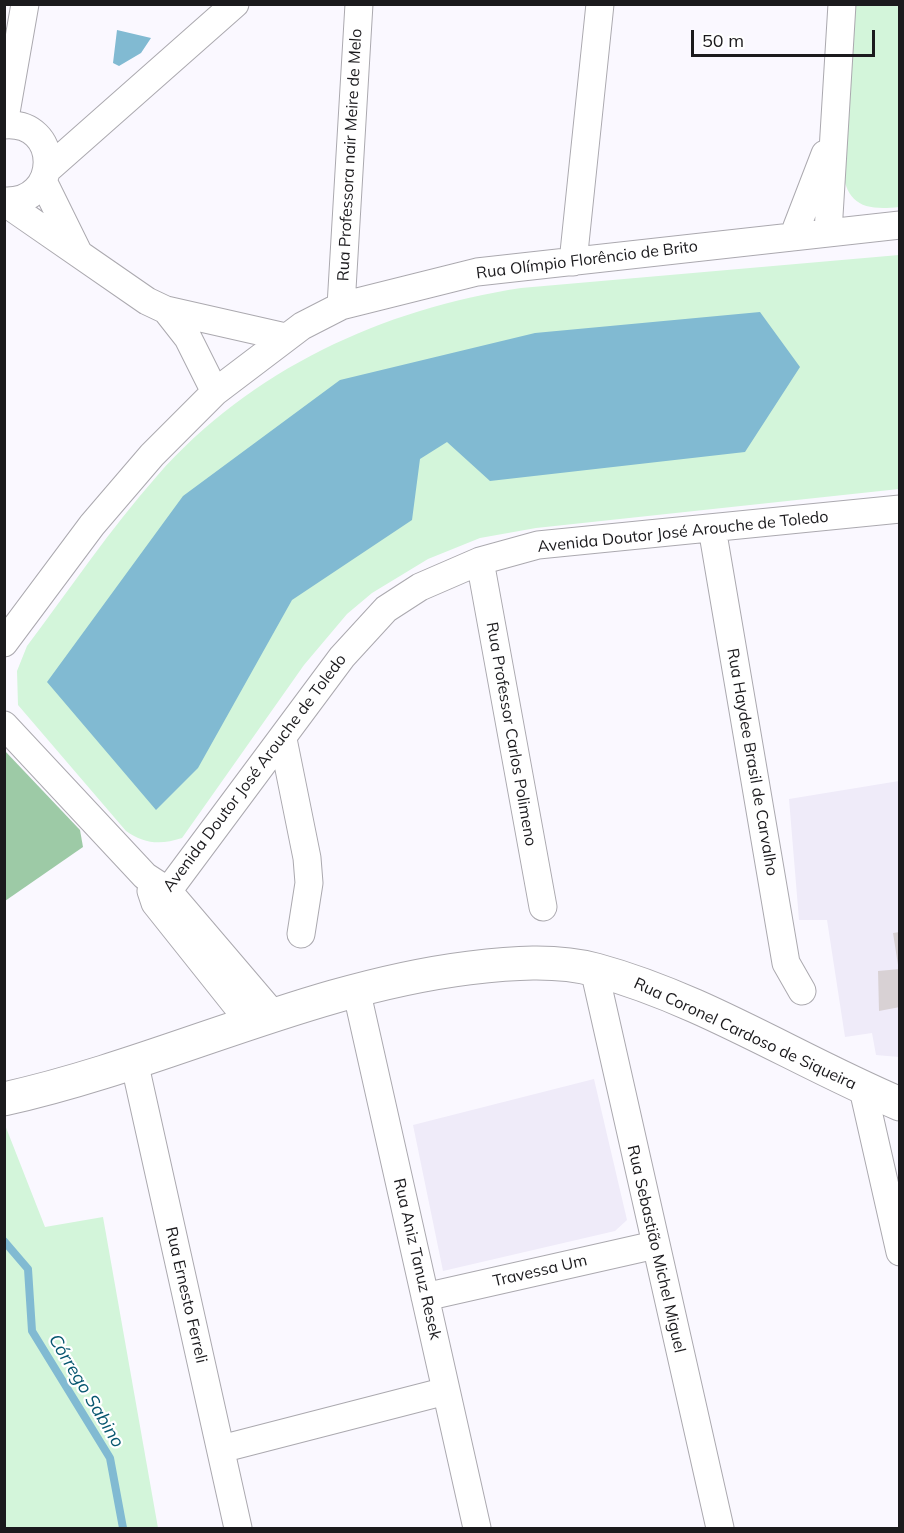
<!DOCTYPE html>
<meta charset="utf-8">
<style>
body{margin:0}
#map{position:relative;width:904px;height:1533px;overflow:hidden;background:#faf8ff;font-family:Mulish,sans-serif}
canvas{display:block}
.frame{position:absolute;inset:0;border:6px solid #1b1a1d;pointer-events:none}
.scale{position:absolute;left:691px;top:30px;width:184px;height:27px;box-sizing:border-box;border:3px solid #1b1a1d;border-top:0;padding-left:8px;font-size:18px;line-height:21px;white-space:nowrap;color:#1b1a1d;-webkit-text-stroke:4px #fff;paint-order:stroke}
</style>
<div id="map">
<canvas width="904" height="1533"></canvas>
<div class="frame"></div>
<div class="scale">50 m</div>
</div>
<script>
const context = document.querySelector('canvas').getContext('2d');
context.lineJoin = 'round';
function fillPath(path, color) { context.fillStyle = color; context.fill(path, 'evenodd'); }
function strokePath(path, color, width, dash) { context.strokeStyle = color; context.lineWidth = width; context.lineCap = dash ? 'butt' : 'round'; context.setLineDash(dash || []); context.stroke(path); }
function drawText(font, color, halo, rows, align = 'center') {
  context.font = font + ' Mulish,sans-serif'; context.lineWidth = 4.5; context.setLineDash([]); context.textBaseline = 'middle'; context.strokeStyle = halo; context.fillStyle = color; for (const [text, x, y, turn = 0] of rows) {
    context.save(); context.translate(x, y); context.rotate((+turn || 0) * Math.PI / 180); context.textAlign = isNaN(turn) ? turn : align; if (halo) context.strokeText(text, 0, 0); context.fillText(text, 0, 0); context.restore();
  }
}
fillPath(new Path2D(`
 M899,781V1057L876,1055L872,1033L845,1037L827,920H799L789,799Z
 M594,1079L627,1220L615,1231L443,1271L413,1125Z`), '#efebf9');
fillPath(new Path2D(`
 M856,5H899V207C863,211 845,204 842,165Z
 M899,255V489L536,528L480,538L428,559L372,593L347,614L304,665L182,838C161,845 144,844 126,831L18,705L17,671L27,646C70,589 110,529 157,476C251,369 383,309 521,288Z
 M5,1125L45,1227L103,1217L158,1528H5Z`), '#d3f5da');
fillPath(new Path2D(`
 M5,751L80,830L83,847L5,901Z`), '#9dcaa6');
fillPath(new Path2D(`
 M117,30L151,38L141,53L119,66L113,63Z
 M760,312L800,367L745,452L490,481L447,442L420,459L412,520L292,600L198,768L156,810L47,682L183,496L340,380L535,333Z`), '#81bad2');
strokePath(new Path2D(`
 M4,1241L28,1269L32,1331L110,1458L123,1528`), '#81bad2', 8);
fillPath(new Path2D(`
 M900,932V965H898L893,933Z
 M900,969V1007L879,1011L878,971Z`), '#d8d1d4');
const street = new Path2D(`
 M4,124L25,4
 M4,125C62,120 61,204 4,201
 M47,170L235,4
 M43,181L78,252
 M4,202L147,301L166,310L285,337
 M828,232L842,4
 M793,237L825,154
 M573,262L600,4
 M341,306L359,4
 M166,310L188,338L215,392
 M712,528L786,963L802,991
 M480,561L543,907
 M4,643L92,525L152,455L215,392L302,326L341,306L477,272L900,225
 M4,725L145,876L168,891L272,1013
 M283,739L307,858L309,883L301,934
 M151,891L155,903L249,1021
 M155,903L168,891L342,657L386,609L420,587L480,561L538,545L900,509
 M594,969L720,1528
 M356,989L477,1528
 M134,1061L238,1528
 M863,1089L900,1252
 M425,1297L655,1245
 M221,1449L446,1391`);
const secondary = new Path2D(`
 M4,1099C162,1064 308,988 469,968C510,963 556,959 596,970C703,999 798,1061 900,1104`);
strokePath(street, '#aba9af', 29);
strokePath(secondary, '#aba9af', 35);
strokePath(street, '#fff', 27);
strokePath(secondary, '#fff', 33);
drawText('16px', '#1b1a1d', '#fff', [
 ["Rua Professora nair Meire de Melo",350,155,-87],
 ["Rua Olímpio Florêncio de Brito",587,260,-7],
 ["Avenida Doutor José Arouche de Toledo",683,532,-6],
 ["Rua Professor Carlos Polimeno",511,734,80],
 ["Rua Haydee Brasil de Carvalho",752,762,80],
 ["Avenida Doutor José Arouche de Toledo",255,773,-53],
 ["Rua Coronel Cardoso de Siqueira",745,1034,25],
 ["Rua Sebastião Michel Miguel",656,1249,77],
 ["Rua Aniz Tanuz Resek",417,1259,77],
 ["Travessa Um",540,1271,-13],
 ["Rua Ernesto Ferreli",186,1295,77]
]);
drawText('italic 18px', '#06566f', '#fff', [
 ["Córrego Sabino",86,1391,59]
]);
</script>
